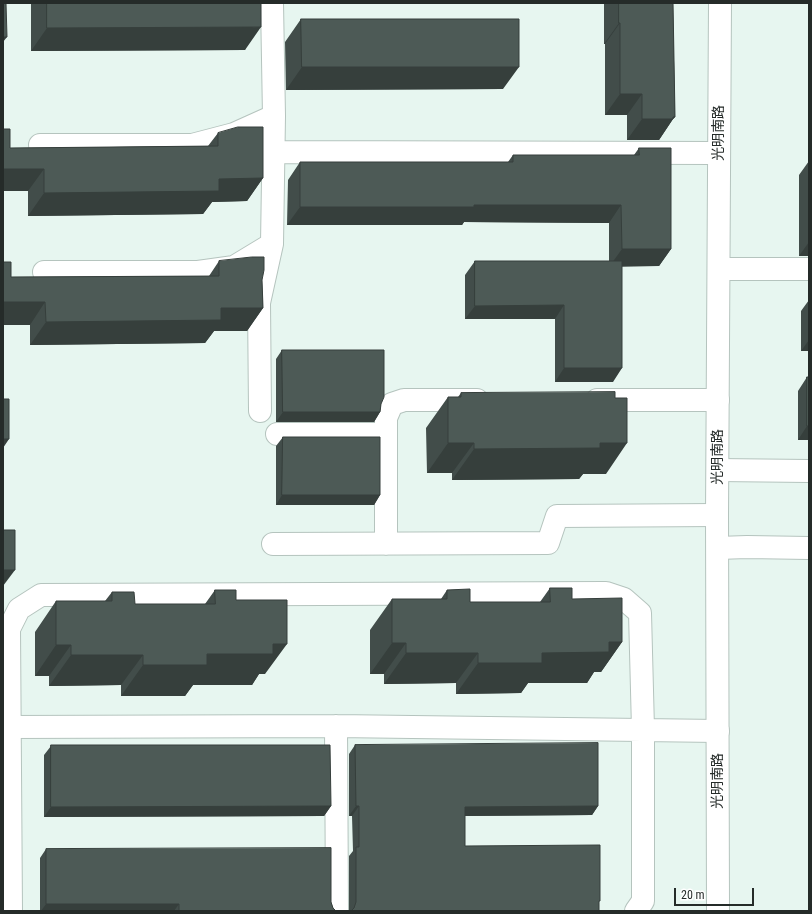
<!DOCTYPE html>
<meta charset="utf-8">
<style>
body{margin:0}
#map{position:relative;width:812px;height:914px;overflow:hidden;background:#e7f6f0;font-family:"Roboto Condensed",sans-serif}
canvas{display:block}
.frame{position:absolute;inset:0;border:4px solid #252b29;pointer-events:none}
.scale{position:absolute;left:674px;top:888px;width:80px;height:18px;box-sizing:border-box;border:2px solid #252b29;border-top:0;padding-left:5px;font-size:12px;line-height:14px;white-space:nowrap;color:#252b29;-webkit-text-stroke:3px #fff;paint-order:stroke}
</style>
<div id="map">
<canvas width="812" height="914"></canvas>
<div class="frame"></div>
<div class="scale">20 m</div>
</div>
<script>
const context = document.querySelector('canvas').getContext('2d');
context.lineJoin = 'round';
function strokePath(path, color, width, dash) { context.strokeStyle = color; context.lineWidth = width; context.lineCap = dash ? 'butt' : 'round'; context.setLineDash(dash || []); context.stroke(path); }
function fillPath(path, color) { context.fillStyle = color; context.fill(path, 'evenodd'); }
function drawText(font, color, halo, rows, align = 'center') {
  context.font = font + ' "Roboto Condensed","Noto Sans SC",sans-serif'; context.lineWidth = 4; context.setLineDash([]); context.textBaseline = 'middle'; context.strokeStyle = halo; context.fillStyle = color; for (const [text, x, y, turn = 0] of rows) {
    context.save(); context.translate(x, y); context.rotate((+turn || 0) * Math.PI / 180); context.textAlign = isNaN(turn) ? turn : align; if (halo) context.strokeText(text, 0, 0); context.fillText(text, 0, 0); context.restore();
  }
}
const minor = new Path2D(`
 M40,145H192L234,134L274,116
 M273,152L719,153
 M719,269H809
 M44,272H198L234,267L272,244
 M597,400H718
 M260,411L259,303L272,244L274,116L272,3
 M277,434H386
 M718,470L809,471
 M273,544L548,543L557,516L717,515
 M386,544V418L392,404L404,400H477
 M718,548L747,547L809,548
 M336,726L337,911
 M10,727L336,726L718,731
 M11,911L9,629L19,609L41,595L606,593L624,599L640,613L643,729V901L636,911`);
const major = new Path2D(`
 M718,911L717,515L720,3`);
strokePath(minor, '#b5c4be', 24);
strokePath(major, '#b5c4be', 24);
strokePath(minor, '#fff', 22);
strokePath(major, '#fff', 22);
fillPath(new Path2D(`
 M31,3H261L245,50L31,51Z
 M604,3H673L675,117L673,119L659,140H627V115H605V44H604Z
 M301,19L503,89L286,90L285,42Z
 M218,133L263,178L247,201L212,202L203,214L28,216V191H3L10,148L208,146Z
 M639,148L671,249L659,266H622L613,382H555V319H465V275L475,261H609V223L464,222L462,225H287L288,180L300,162H508L513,155H634Z
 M809,161V256H799V175Z
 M219,261L262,280L263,308L247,331H214L205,343L30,345V325H3L11,277L209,276Z
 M809,300V351H801V311Z
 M282,350L381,404L380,412L374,422H276V359Z
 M807,377H809V440H798V391Z
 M461,393L606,474H583L579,479L452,480V473H427L426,428L448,397H458Z
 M283,437L380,495L374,505H276V446Z
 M550,588L572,599L622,642L601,672H594L587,683H528L521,693L456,694V683L384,684V674H370V630L392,599H441L447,590L470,602H540Z
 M215,590L236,600L265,674H259L252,685H193L185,696H121V685L49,686V676H35V632L56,601H105L112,592L135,604H205Z
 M355,745L598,806L592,815L465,816V846L599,903V911H349V856L353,851L352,816H349V754Z
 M51,746L331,806L324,816L44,817V755Z
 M46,849L331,902L333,908L336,911H40V858Z`), '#424d4a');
fillPath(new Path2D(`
 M619,23H620L605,44H604Z
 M261,27L245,50L31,51L47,28Z
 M3,37H7L3,42Z
 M302,67H519L503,89L286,90Z
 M620,94H642L627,115H605Z
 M675,117L673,119L659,140H627L642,119Z
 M3,169H44L28,191H3Z
 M263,178L247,201L212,202L203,214L28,216L44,193L219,179Z
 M474,205H621L609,223L464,222L462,225H287L300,207Z
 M809,242V256H799Z
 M622,249H671L659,266L609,267Z
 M3,302H45L30,325H3Z
 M564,305L555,319H465L475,306Z
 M221,308H263L247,331H214L205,343L30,345L46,322Z
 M809,340V351H801Z
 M564,368H622L613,382H555Z
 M283,412H380L374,422H276Z
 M807,426H809V440H798Z
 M3,439H9L3,448Z
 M448,443H474L452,473H427Z
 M600,443H627L606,474H583L579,479L452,480L474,449Z
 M282,495H380L374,505H276Z
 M3,570H15L3,586Z
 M609,642H622L601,672H594L587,683H528L521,693L456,694L478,663Z
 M392,643H406L384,674H370Z
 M273,644H287L265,674H259L252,685H193L185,696H121L143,665Z
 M56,645H71L49,676H35Z
 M406,653H478L456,683L384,684Z
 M71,655H143L121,685L49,686Z
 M331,806L324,816L44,817L51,807Z
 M356,806H359L352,816H349Z
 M598,806L592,815L458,816L465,807Z
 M46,904H179L174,911H41Z`), '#363f3c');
const building = new Path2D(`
 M3,3H6L7,37H3Z
 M47,3H261V27L47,28Z
 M619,3H673L675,117H673V119H642V94H620V23H619Z
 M301,19H519V67H302Z
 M238,127H263V178L219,179V191L44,193V169H3V129H10V148L218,146V133Z
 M639,148H671V249H622L621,205H474V207H300V162H513V155H639Z
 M252,257H264V270L262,280L263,308H221V320L46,322L45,302H3V262H11V277L219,276V261Z
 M475,261H622V368H564V305L475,306Z
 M282,350H384V397L381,404L380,412H283Z
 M807,377H809V426H807Z
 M615,392V398H627V443H600V448L474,449V443H448V397H461V393Z
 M3,399H9V439H3Z
 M283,437H380V495H282Z
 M3,530H15V570H3Z
 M550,588H572V599L622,598V642H609V652L542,653V663H478V653H406V643H392V599H447V590L470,589V602H550Z
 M215,590H236V600H287V644H273V654H207V665H143V655H71V645H56V601H112V592H134L135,604H215Z
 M598,743V806L465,807V846L600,845V901H599V911H351L354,908L356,902V847H359V806H356L355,745Z
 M51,745H330L331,806L51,807Z
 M331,848V902L333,908L336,911H179V904H46V849Z`);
fillPath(building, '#4d5a56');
strokePath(building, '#363f3c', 1);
drawText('14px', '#252b29', '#fff', [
 ["光明南路",719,133,-90],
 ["光明南路",718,457,-90],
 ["光明南路",718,781,-90]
]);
</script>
